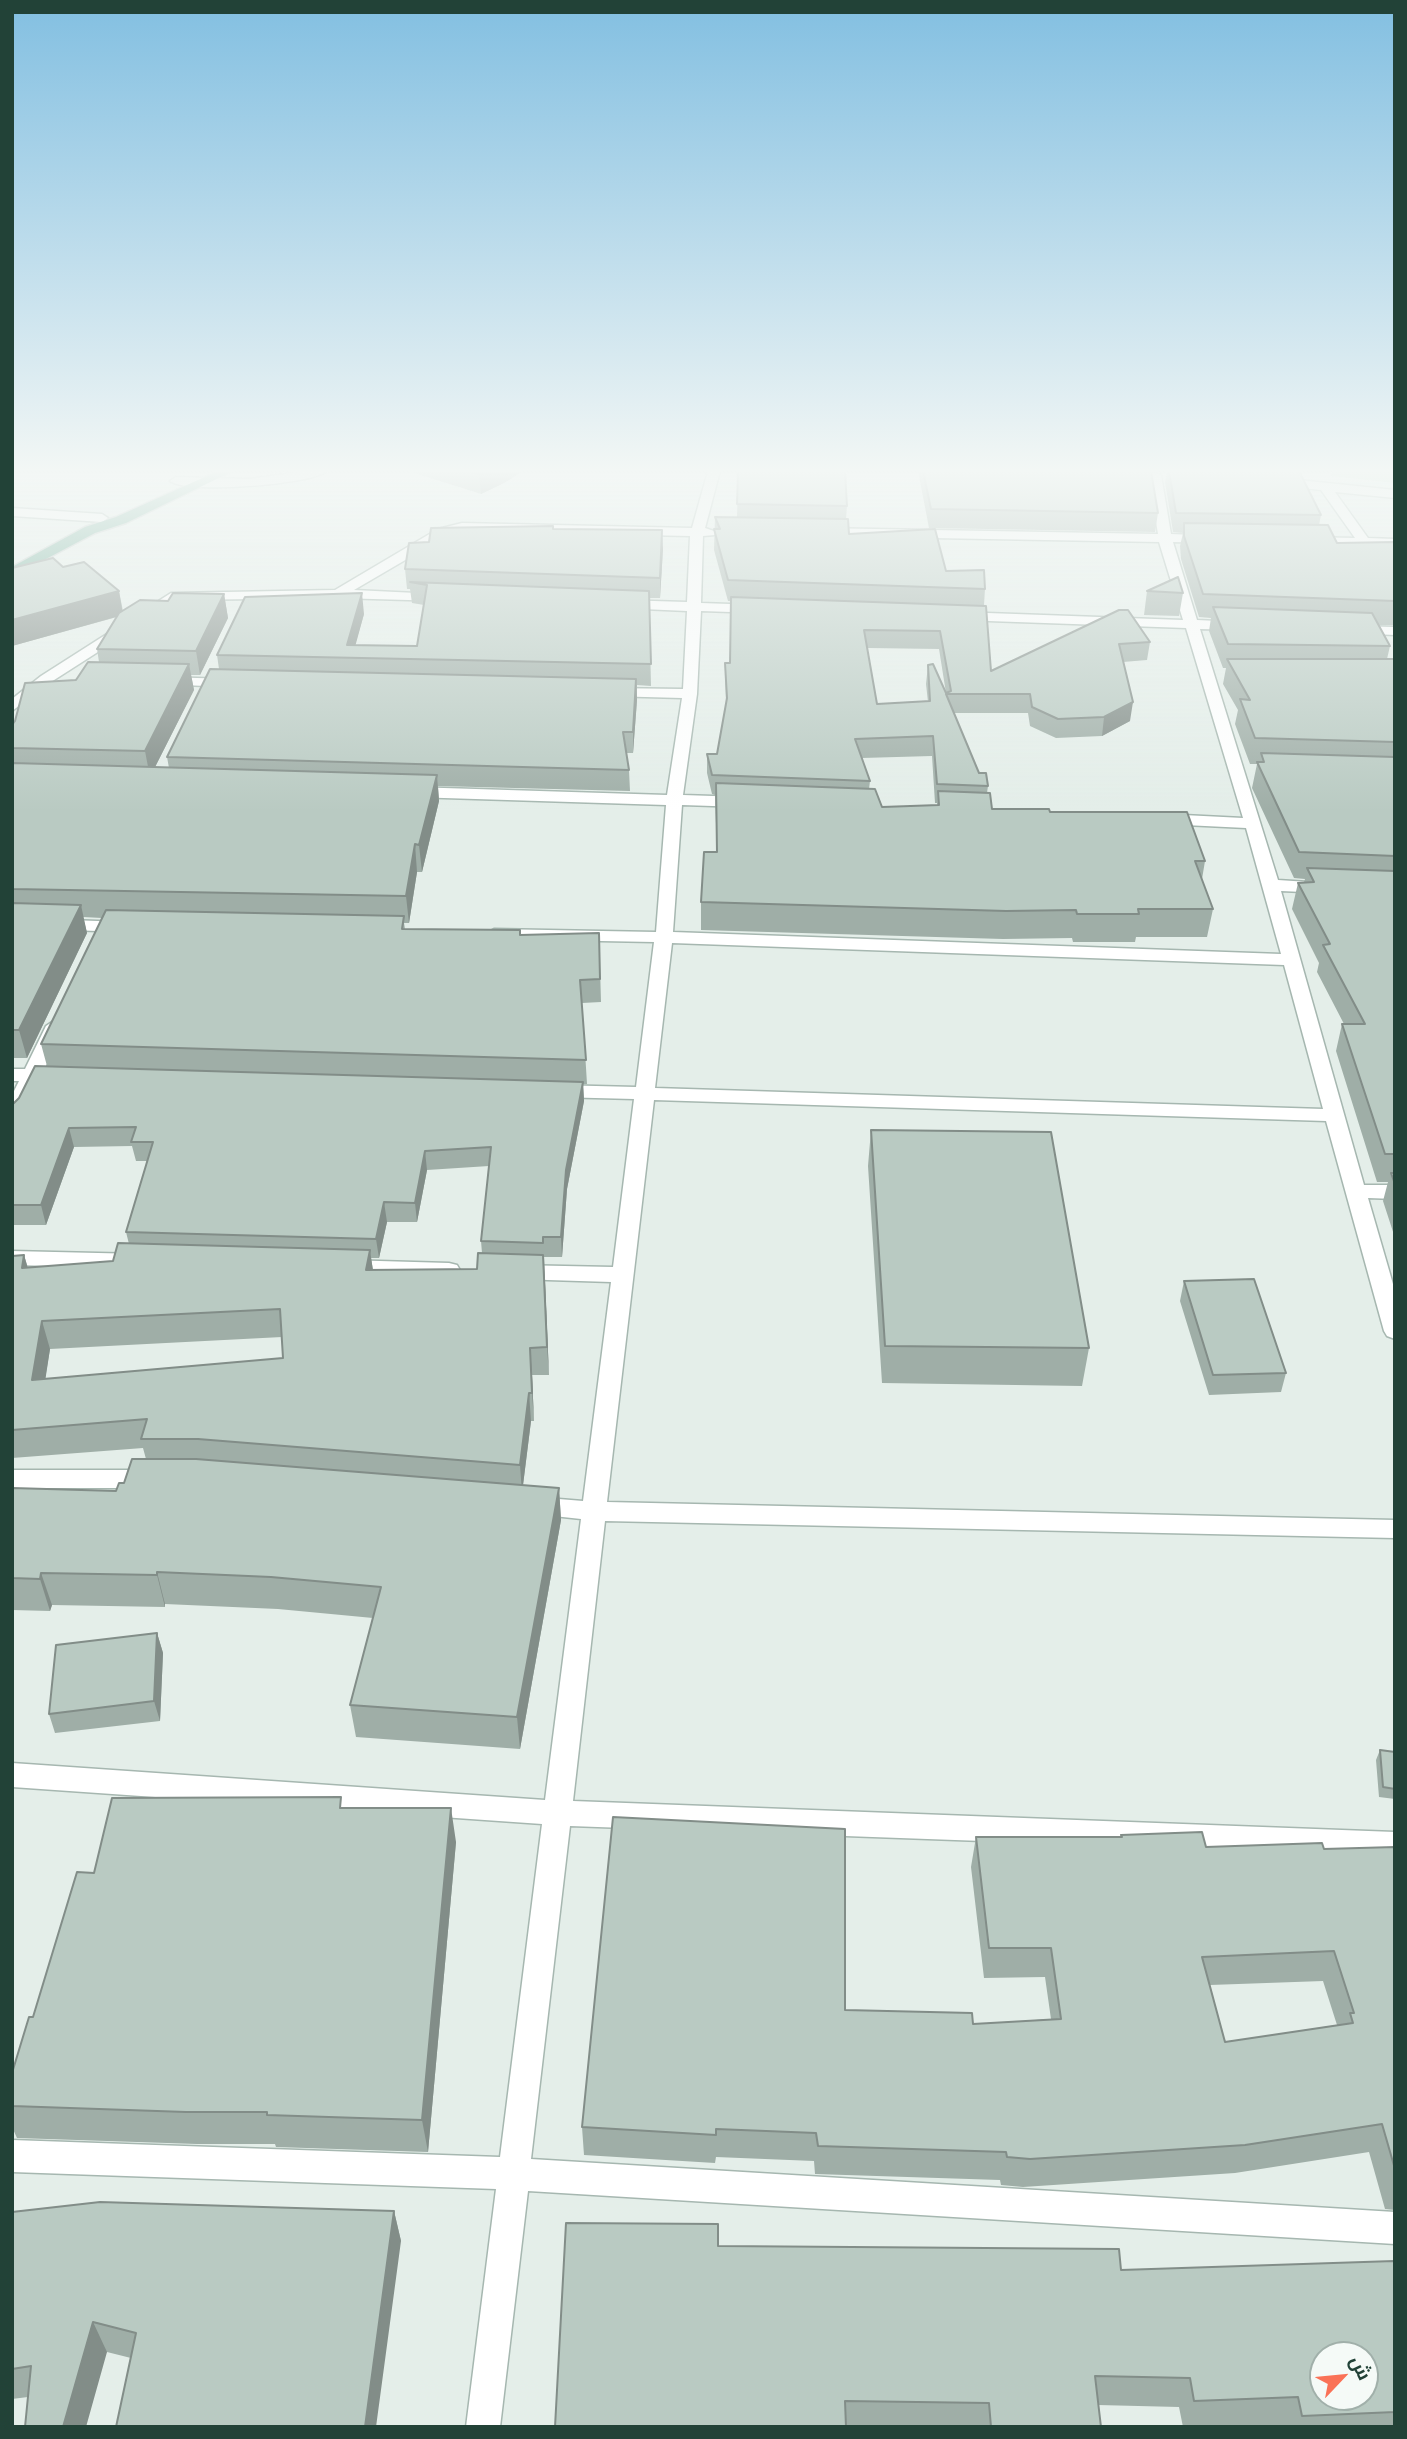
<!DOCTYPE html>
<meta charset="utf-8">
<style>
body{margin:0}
#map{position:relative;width:1407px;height:2439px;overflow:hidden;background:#e4eee9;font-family:"Public Sans",Cairo,sans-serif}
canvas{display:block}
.frame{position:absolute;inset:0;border:14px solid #224237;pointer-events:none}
.north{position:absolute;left:1309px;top:2341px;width:70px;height:70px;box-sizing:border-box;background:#f5faf7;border:2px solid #a1b0aa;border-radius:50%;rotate:64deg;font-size:19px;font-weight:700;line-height:28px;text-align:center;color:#224237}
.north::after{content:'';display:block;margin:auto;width:24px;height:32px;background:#fa7257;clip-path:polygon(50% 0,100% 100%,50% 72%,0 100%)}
</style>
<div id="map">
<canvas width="1407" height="2439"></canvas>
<div class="frame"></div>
<div class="north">ش</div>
</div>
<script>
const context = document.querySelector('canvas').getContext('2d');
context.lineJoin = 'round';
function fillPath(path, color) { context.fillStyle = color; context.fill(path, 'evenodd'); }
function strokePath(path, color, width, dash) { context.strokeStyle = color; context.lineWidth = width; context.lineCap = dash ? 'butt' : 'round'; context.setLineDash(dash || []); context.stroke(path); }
fillPath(new Path2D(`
 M1332,471H1395V483L1331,476Z`), '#bce1c3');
const minor = new Path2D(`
 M306,471H327C310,485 187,494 170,481L176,477L249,479Z
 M708,471H720L705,528L717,532L715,535L703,536L701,603L760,605L767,609L760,613L701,611L697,694L683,795L743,797L751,802L743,807L682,805L673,932L1281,954L1246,828L1164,824L1156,819L1164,814L1243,818L1186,628L960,620L953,616L960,612L1183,620L1159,542L819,536L812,532L819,528L1158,534L1149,478L1111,475L1105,471H1149L1161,475L1171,534L1216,536L1218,539L1211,543L1173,542L1197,620L1239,622L1246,626L1239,630L1200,629L1278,880L1324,883L1333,888L1324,893L1281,891L1364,1185H1395V1199L1368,1198L1395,1291V1339L1387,1336L1384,1331L1326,1121L654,1100L607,1502L1395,1520V1538L605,1521L573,1801L1395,1832V1856L570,1826L531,2159L1395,2212V2244L528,2191L500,2427H466L496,2189L12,2172V2140L500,2157L542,1824L12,1787V1763L545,1800L581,1519L526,1513L523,1506L526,1499L535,1497L583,1501L611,1282L516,1279L508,1277L505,1272L508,1267L516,1265L613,1267L634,1099L556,1097L549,1095L546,1091L549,1087L556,1085L636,1087L654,942L494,939L485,934L494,929L656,932L666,805L412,797L404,792L412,787L667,795L682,698L608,696L601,692L608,688L683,689L687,611L620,608L613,604L620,600L687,602L690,536L462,531L448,535L354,590L438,594L443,595V601L338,598L179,600L51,682L12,711V699L41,676L171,593L335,590L438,529L462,523L692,528ZM672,943L1284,965L1323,1109L655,1088Z
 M1279,478L1395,490V498L1335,492L1368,538L1395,539V547L1304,544V538L1309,537L1355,538L1321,490L1275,485L1273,482Z
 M12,508L102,514L108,518L102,522L12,516Z
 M1355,626L1395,627V635L1350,633L1348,630Z
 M164,677L230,679L237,683L230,687L159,684L157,681Z
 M12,918L126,922L135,927L126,932L12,928Z
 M55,1020L64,1026L44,1070H59L69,1076L59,1082L38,1081L22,1116L19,1120L12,1122V1095L19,1081H12V1069H25L46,1026Z
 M12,1251L141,1254L149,1256L152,1261L149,1266L141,1268L12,1265Z
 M345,1260L449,1263L457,1265L460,1270L457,1275L449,1277L337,1272L334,1267L337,1262Z
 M12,1470H154L162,1473L166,1479L162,1485L154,1488H12Z`);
const major = new Path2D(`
 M218,471H233L126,523L95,533L12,577V567L85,527L116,517Z`);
strokePath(minor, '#a6b7b0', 3);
strokePath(major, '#c1cac7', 3);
fillPath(minor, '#fff');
fillPath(major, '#66a791');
fillPath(new Path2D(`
 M408,471H523L504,483L481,494Z
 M738,471L847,506L846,519L849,534L946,571L985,589L984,605L991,671L1119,610L1150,642L1147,660L1123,662L1130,721L1102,736L1056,738L1030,726L1028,713H954L979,773L988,786L987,793L992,809L1050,812L1205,861L1202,879L1213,909L1207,937H1136L1135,942H1073L1072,938L1003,939L701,930V902L717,852L715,795L712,794L707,773V754H717L726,703L725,663H730L731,601H728L714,550L715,517H737ZM867,648L939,649L946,693L928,665L926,684L928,702L877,704ZM932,756L935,803H937V805L882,807L869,789L870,781L862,758Z
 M918,471H1299L1321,515L1319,525L1337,543L1395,542V625H1379L1390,646L1387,659H1395V1238L1383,1201L1388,1182H1377L1336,1051L1342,1024H1344L1317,972L1319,963L1292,909L1298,883L1304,882L1305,879L1294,878L1252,788L1257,764H1250L1235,724L1238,710L1223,684L1226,668H1223L1209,631L1211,618L1199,617L1181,559L1180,546L1183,533L1173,532L1165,482L1167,471H1151L1158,513L1155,532L929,528Z
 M553,529L663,549L660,598H649L651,686L637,685V700L633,753H626L629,770L630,791L438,786L439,801L422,872H417L409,923H404L405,929L520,935L599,933L601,1002L582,1003L587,1084H583L584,1101L567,1189L562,1257H544L549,1375H532L534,1421H531L523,1485L559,1488L561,1520L520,1749L356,1737L350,1705L373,1618L278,1609L165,1604V1607L52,1605L50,1611L12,1610V1488L116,1491L146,1459L143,1448L12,1458V1256L24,1255L28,1268L113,1261L129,1244L126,1232L147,1161H136L132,1146L74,1147L46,1225H12V1104L14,1103L47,1066L41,1044L102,918L83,917L87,933L27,1058H12V725L99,662L97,649L117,617L12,646V568L63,567L119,591L123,611L168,601L224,594L228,618L200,675H191L194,690L155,767L169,768L167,757L219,669L217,655L364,614L355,645L417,646L424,605L412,603L410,589H407L405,569L429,542ZM489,1166L481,1241L482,1253L477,1269L373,1270L371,1258H379L387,1222H417L427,1170ZM282,1337L283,1358L45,1379L50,1349Z
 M1147,591L1183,593L1179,616L1144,615Z
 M871,1130L1089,1348L1082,1386L882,1383L868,1166Z
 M1184,1281L1286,1373L1281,1392L1209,1395L1180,1301Z
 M157,1633L163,1653L160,1721L55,1733L49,1714Z
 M1380,1750L1395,1752V1799L1379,1797L1376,1760Z
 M344,1808L456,1842L428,2152L276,2147L275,2144H197L17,2138L12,2127V2073L33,2017L94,1873Z
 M1121,1835L1206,1847L1324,1849L1395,1847V2210L1385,2209L1369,2152L1235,2173L1023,2187L1001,2185L1000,2180L815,2174L814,2161L716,2157L715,2163L584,2155L582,2127L845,2010L973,2024L1051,2019L1045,1977L984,1978L971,1867L976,1837H1121ZM1323,1981L1337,2025L1225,2042L1210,1985Z
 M394,2211L401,2241L131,2358L107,2352L28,2397L12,2399V2212Z
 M718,2246L1121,2270L1395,2263V2427H1285L1284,2425L1233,2427H1183L1179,2407L1098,2405L1101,2427H555Z`), '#9faea7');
fillPath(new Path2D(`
 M486,471H523L504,483L481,494L479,474Z
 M662,530L663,549L660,598V578Z
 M119,591L123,615L12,646V620Z
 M362,593L364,614L352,658L347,645Z
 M224,594L228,618L200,675L196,651Z
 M189,664L194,690L150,777L145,751Z
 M636,679L637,700L633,753V732Z
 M1133,702L1130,721L1102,736L1104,717Z
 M437,775L439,801L422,872L419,845Z
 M415,844L417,872L409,923L406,896Z
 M81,905L87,933L27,1058L19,1030Z
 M583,1082L584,1101L567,1189L562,1257L561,1237L566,1170Z
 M69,1128L74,1147L46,1225L41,1205Z
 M425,1151L427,1170L417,1222L415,1203Z
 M384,1202L387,1222L379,1258L376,1239Z
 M370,1250L374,1278L366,1270Z
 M24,1255L32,1283L22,1268Z
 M543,1255L545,1283L549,1375L547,1347Z
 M42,1321L50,1349L41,1408L32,1380Z
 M530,1348L532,1375L534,1421L532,1393Z
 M529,1393L531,1421L522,1493L520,1465Z
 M559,1488L561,1520L520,1749L517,1717Z
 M157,1572L165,1604V1607L157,1575Z
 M41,1573L52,1605L50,1611L40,1579Z
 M157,1633L163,1653L160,1721L154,1701Z
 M451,1808L456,1842L428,2152L422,2120Z
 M394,2211L401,2241L376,2427H365Z
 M93,2322L107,2352L86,2427H63Z`), '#828d88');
const building = new Path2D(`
 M469,471H486L479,474Z
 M738,471H845L847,506L737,504Z
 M923,471H1151L1158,513L931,509Z
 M1169,471H1299L1321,515L1176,513Z
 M715,517L848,519L849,534L935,529L946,571L984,570L985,589L728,580L714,529H720Z
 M1184,523L1328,525L1337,543L1395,542V601L1203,594L1184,536Z
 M553,526V529L662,530L660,578L405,569L409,543L429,542L431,528Z
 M53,558L63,567L84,562L119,591L12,620V568Z
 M1178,577L1183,593L1147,591Z
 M410,582L649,591L651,664L217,655L245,597L362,593L347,645L417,646L427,585Z
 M173,593L224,594L196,651L97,649L119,613L140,600L168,601Z
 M731,597L986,606L991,671L1119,610H1128L1150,642L1119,644L1133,702L1104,717L1058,719L1032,707L1030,694H946L979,773H986L988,786L937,784L933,736L855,739L870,781L712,775L707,754H717L727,698L725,663H730ZM864,630L940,631L951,691L946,693L933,664L928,665L930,701L877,704Z
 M1213,607L1372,613L1390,646L1228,644Z
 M1227,659H1395V742L1255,738L1240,699L1250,700Z
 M88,662L189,664L145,751L12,748V725L15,721L25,683L76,680Z
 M210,669L636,679L633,732H623L629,770L167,757Z
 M1261,753L1395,757V856L1299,852L1257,762H1264Z
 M12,763L437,775L419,845L415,844L406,896L12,889Z
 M716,783L875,789L882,807L939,805L938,791L990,793L992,809H1049L1050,812H1187L1205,861H1195L1213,909H1138L1139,914H1077L1076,910L1006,911L701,902L704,852H717Z
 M1307,868L1395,871V1154H1385L1342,1024H1365L1323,945L1330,944L1298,883L1314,882Z
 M12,903L81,905L19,1030H12Z
 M106,910L404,916L402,929L520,930V935L599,933L600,979L580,980L586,1060L41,1044Z
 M35,1066L583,1082L566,1170L561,1237H543V1243L481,1241L491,1147L425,1151L415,1203L384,1202L376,1239L126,1232L153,1142H131L136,1127L69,1128L41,1205H12V1104L14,1103L19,1098Z
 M871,1130L1051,1132L1089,1348L885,1346Z
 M1391,1173H1395V1184Z
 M118,1243L370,1250L366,1270L477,1269L478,1253L543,1255L547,1347L530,1348L532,1393H529L520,1465L198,1439H141L147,1419L12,1430V1256L24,1255L22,1268L113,1261ZM280,1309L283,1358L32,1380L42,1321Z
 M1254,1279L1286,1373L1213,1375L1184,1281Z
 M132,1459H196L559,1488L517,1717L350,1705L381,1587L271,1577L157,1572V1575L41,1573L40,1579L12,1578V1488L116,1491L119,1483H124Z
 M157,1633L154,1701L49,1714L56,1645Z
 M1380,1750L1395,1752V1789L1383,1787Z
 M341,1797L340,1808H451L422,2120L267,2115V2112H186L12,2106V2073L29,2017H33L77,1872L94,1873L112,1798Z
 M613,1817L845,1829V2010L972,2013L973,2024L1061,2019L1051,1948H989L976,1837H1122L1121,1835L1202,1832L1206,1847L1322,1843L1324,1849L1395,1847V2169L1382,2124L1245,2145L1030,2159L1007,2157L1006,2152L818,2146L816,2133L716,2129V2135L582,2127ZM1334,1951L1354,2013H1350L1353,2023L1225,2042L1202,1957Z
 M100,2202L394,2211L365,2427H116L136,2333L93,2322L63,2427H25L31,2366L12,2369V2212Z
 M566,2223L718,2224V2246L1119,2249L1121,2270L1394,2261L1395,2412L1302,2416L1298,2397L1194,2401L1190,2378L1095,2376L1101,2427H991L989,2403L845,2401L846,2427H555ZM1323,2355H1365V2397H1323Z`);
fillPath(building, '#b9cac2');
strokePath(building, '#828d88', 2);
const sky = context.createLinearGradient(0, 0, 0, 812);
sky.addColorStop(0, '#82bfe1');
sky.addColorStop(0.58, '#f3f7f5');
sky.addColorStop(1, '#f3f7f500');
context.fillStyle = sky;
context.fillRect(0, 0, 1407, 812);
</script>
